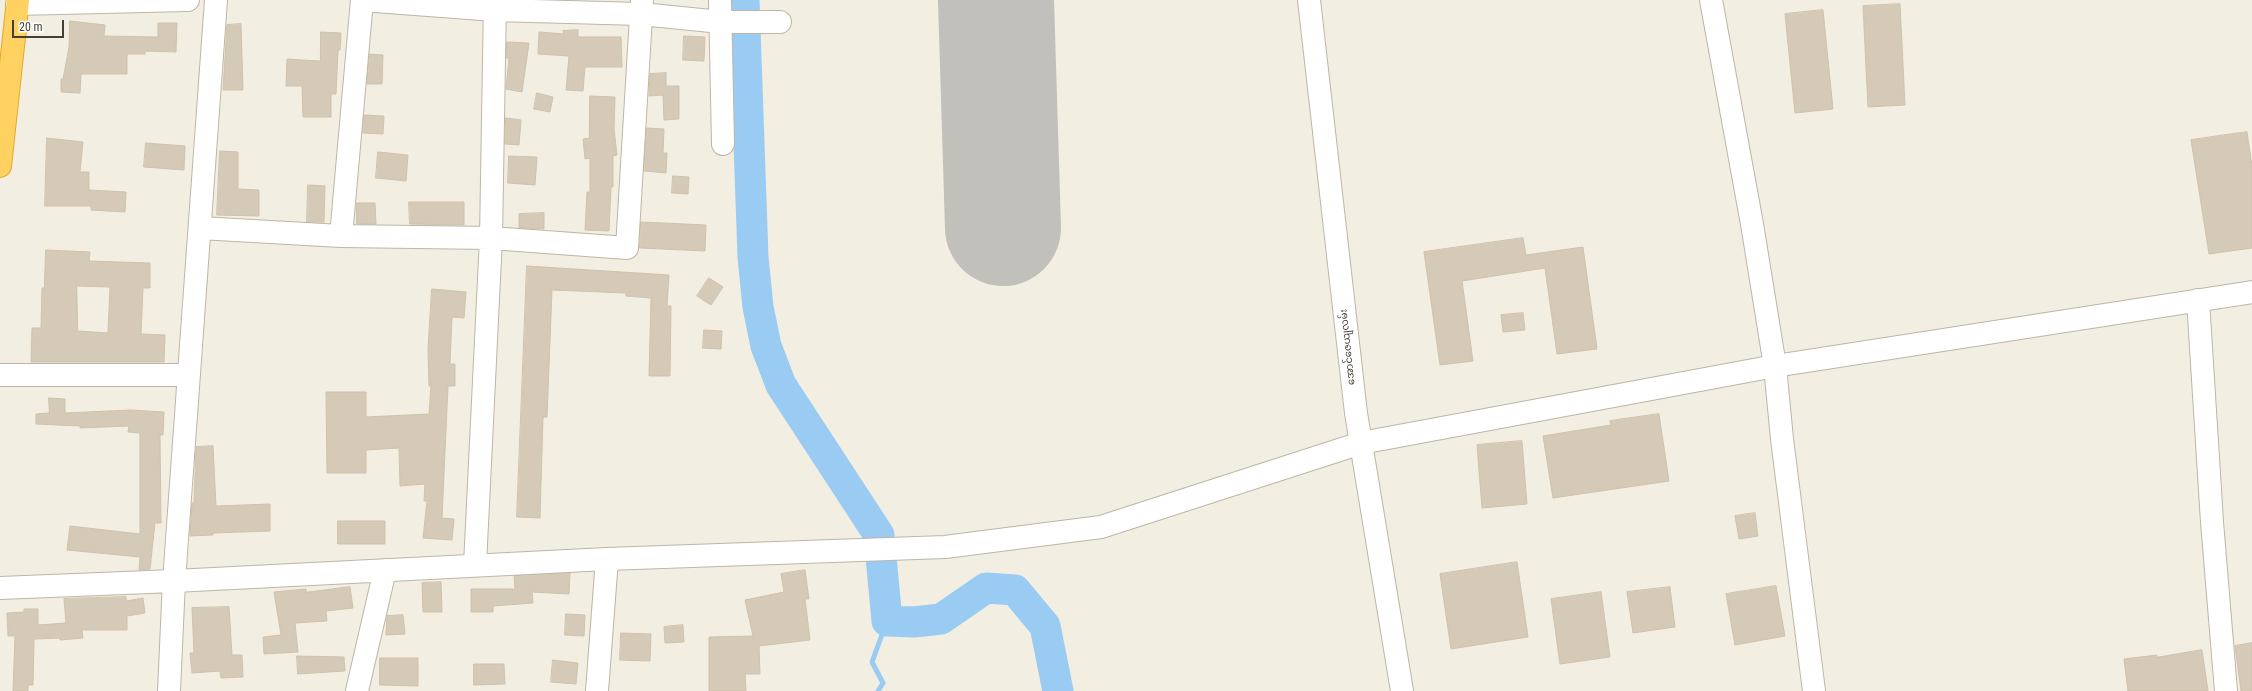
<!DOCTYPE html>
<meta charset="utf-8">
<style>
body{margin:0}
#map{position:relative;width:2252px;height:691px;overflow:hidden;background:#f2eee2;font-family:"Roboto Condensed",sans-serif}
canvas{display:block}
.scale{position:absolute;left:12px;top:20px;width:52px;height:18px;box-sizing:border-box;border:2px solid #443e33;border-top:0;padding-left:5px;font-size:12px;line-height:14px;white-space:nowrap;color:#443e33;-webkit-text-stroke:3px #fff;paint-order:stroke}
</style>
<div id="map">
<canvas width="2252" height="691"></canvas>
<div class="scale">20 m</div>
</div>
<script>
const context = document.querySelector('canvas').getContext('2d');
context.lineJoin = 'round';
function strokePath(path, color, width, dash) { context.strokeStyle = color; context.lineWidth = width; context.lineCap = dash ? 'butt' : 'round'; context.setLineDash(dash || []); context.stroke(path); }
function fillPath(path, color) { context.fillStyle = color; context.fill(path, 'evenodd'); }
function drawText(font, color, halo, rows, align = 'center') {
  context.font = font + ' "Roboto Condensed","Noto Sans Myanmar",sans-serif'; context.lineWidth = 4; context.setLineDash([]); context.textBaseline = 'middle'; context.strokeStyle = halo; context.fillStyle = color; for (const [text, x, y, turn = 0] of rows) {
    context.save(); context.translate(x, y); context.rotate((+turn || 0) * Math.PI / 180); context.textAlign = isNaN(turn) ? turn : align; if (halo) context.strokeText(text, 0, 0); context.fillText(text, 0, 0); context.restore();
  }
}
strokePath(new Path2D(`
 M878,691L883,683L872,662L887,621`), '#9acbf3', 5);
strokePath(new Path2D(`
 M744,0L753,257L758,307L766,346L781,385L879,535L887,621L914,622L941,619L986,588L1015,590L1045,626L1058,691`), '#9acbf3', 31);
strokePath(new Path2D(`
 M996,0L1003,228`), '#c2c0ba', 116);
const building = new Path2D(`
 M1900,4L1905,105L1868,107L1863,6Z
 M1823,10L1833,109L1795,113L1785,14Z
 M70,21L105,25L104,36L158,37V23H177L176,52L145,51V54H127V74H81L80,93L61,92V79H63L69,47Z
 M241,24L243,90H223L227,25Z
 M578,30V37H621L622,67H585L583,91L566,90L569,56L538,54L539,32L564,34L563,31Z
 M321,32L341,33L340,50H338L336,94H331V117H303L302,86H286L287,59L320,61Z
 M684,36L705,37L704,61L683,60Z
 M507,42L529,43L522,92L506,89L509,58H507Z
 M370,54L383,55L382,84H367Z
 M666,73V86H679V119L664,120L663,95L649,96L650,74Z
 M537,93L553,97L550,112L534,109Z
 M590,96L615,97L614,129L617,155L613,156V187H611L609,231L585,230L587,192H590V158L585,159L583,139L589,138Z
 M364,115L384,116L383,134L363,133Z
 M506,118L521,120L519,145L505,144Z
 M647,128L664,129L663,153H667L666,173L644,171Z
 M2247,132L2252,166V248L2209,254L2191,140Z
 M47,138L83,142L80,172H89V190L126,192L125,212L91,210V206H45Z
 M146,143L185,146L184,170L144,167Z
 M220,151L238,152V189L259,190V216L217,215Z
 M378,152L408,155L406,181L376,178Z
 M509,156L537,157L535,185L508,183Z
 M673,176L689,177L688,194L672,193Z
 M308,185L325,186L324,222H307Z
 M409,202H464V225L410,224Z
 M357,203H375L376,224H357Z
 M544,213V229L519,228V214Z
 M641,222L706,225L705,251L640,248Z
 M1523,238L1526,255L1583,247L1597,349L1557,354L1545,268L1462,281L1473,361L1440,365L1424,252Z
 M46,250L90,252L89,261L150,263V288H143L141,334L165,335L164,362H31L32,328H41L42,288H44ZM77,286L110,287L108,333L78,331Z
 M527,266L669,275L667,306H671L670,376H649L651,298L626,296V293L552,290L547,417H543L540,518L517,517Z
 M709,278L723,287L711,305L697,296Z
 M432,289L466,292L464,318L452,317L450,364H455V386H448L442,518L454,519L452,540L423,538L427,501H424L425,484L400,486L399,448L366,450V473H327L326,392H366V417L429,414L431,386H429L428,349Z
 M1523,313L1525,330L1503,332L1501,315Z
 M704,330L722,331L721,349L703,348Z
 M49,398L65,399V413L131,410L164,412L163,435H160L161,523H155L150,569L139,570L140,557L67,550L70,526L140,534V433L128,432L129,426L80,428V426L36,424V414L49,413Z
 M1659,414L1669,481L1553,498L1543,436L1611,425L1610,421Z
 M1522,441L1527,504L1482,508L1477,445Z
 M213,446L216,506L270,504V531L213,533V535L190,536L192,503H194L196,447Z
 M1755,513L1758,536L1739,539L1735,516Z
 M338,521H385V544H338Z
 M1517,562L1528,637L1451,649L1440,574Z
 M805,570L809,599H805L810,640L759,646L760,674H745L746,691H709V637L753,636L745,600L784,592L781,574Z
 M570,573L569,594L532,592L533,603L493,606V612H471V589H515L514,576Z
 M441,582L442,612H423L422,583Z
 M1776,586L1785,636L1735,645L1726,594Z
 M350,587L353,608L326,611L327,621L295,623L298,652L264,654L263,637L281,635L274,592L306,589V592Z
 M1670,587L1675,627L1633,633L1627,592Z
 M1601,592L1610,657L1560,664L1551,599Z
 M126,597V601L143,598L145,613L127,616V630H82L83,638L60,640V638L34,639L33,685H28V691H13L15,636H8L7,613L24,612V609H38V625L66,623L64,599Z
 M229,607L232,655H242L243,677L221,678L220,671L192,673L190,653H194L192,608Z
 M566,614L585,615L584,636L565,635Z
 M403,615L405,634L386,635L387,616Z
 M683,625L684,642L665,643L664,627Z
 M621,633L651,634L650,661L620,660Z
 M2252,643V691H2241L2235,646Z
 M2202,650L2208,691H2128L2124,659L2157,655V657Z
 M297,656L344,657L345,671L298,674Z
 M380,658H418V686L380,685Z
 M553,660L578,663L576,684L551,682Z
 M474,664H504L505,684L474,685Z`);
fillPath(building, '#d4cab7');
strokePath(building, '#cfc2aa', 1);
const minor = new Path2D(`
 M362,0L495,10L641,14L721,22H780
 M720,0L723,144
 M1309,0L1356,413L1402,691
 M1711,0L1752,224L1775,366L1782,439L1814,691
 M17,4L188,0
 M200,228L341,236L491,238L627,248L642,0
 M341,236L362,0
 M2198,300L2212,522L2226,691
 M0,375H189
 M607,559L945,547L1101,527L1361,443L1775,366L2252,292
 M475,565L491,238L495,0
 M0,588L174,581L607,559L597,691
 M169,691L174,581L216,0
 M357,691L385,570`);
const highway = new Path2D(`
 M0,166L18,0`);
strokePath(minor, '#beb6a5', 24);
strokePath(highway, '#e4a82a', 24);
strokePath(minor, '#fff', 22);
strokePath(highway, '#ffd160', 22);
drawText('10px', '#443e33', '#fff', [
 ["အောင်ဇေယျလမ်း",1348,347,-96]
]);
</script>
